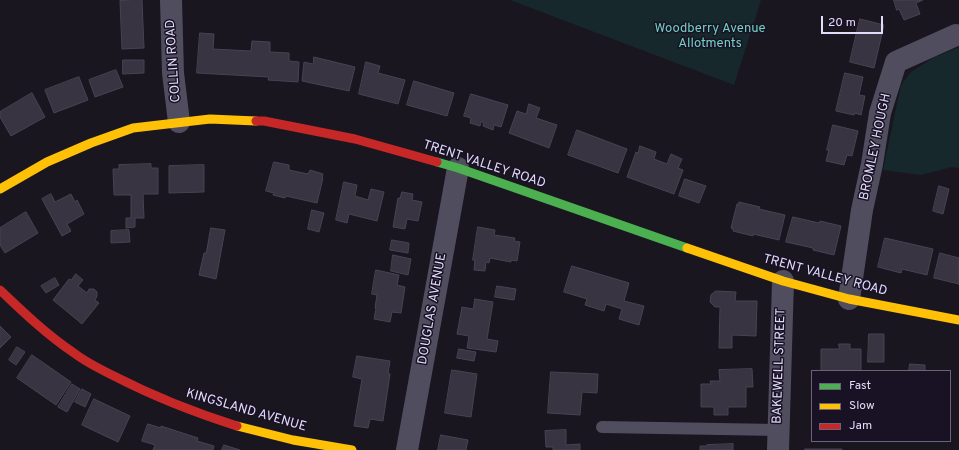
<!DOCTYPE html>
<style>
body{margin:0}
#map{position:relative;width:959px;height:450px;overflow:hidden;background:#191620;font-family:Overpass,sans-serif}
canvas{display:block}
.legend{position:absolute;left:811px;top:370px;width:140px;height:72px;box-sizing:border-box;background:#181224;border:1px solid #69627a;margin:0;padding:5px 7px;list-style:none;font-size:12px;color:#e2dbfa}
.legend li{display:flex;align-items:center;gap:8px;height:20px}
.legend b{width:20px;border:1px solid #69627a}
.scale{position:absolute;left:821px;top:16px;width:62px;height:18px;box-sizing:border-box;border:2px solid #e2dbfa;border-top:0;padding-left:5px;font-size:12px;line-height:14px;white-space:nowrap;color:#e2dbfa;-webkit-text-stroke:3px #181224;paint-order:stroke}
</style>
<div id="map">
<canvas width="959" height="450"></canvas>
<ul class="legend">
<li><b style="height:5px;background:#4caf50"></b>Fast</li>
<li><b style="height:5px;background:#ffc107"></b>Slow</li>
<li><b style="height:5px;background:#c62828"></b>Jam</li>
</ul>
<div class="scale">20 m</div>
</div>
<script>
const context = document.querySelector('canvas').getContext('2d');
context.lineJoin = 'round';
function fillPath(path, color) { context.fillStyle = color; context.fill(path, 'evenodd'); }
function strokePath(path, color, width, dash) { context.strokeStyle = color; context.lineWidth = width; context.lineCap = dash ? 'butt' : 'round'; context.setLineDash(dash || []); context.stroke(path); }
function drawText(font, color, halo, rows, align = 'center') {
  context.font = font + ' Overpass,sans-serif'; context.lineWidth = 3; context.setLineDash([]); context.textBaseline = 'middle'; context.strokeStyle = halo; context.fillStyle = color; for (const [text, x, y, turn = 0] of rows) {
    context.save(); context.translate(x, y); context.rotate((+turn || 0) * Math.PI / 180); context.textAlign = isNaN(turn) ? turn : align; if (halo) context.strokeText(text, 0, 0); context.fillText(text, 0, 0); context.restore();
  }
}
fillPath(new Path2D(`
 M510,0H761L734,85Z
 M959,47V168L952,167L921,175L883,170L901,85L911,72L933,58Z`), '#16282b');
const building = new Path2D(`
 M142,0L144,48L122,49L120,1Z
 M894,0H923L916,3L920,14L904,20L899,9L897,10Z
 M860,19L884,25L874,68L850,62Z
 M200,33L214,34L213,49L251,51L252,41L270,42V52L289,53V61L299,62L298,82L268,80L269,77L197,73Z
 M314,57L355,67L349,91L302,81L304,62L313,64Z
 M123,60H144V73L123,74Z
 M366,62L380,66L378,73L405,80L398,104L359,94Z
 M116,70L123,87L95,97L89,80Z
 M845,73L863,77L859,95L865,96L861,115L855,113L854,115L836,111Z
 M79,77L88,100L54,113L45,90Z
 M414,81L454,93L447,116L407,105Z
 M32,93L45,117L11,136L0,117V112Z
 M471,94L508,105L501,127L494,125L493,130L483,126L484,122H481L480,126L470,123L471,118L464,116Z
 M529,104L540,108L536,118L557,125L549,148L509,133L517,111L526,114Z
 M833,125L858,131L852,156L847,155L844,165L826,161L829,150H827Z
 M577,130L627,149L618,173L568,155Z
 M640,146L656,152L654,159L667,164L671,154L682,159L678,168L683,170L674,194L627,177L636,152L638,153Z
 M274,162L289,165V170L308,174L310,170L323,174L322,178H323L317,203L286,196L285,198L273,195L274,193L266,191Z
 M151,164V168H158V194H143L144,218H135V227L126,228V218H131V195H114L113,169H119V165Z
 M204,165V192L169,193V166Z
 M685,179L706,186L699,203L679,196Z
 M344,182L357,185L355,196L368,200L371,189L384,192L377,221L349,214L347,223L336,220Z
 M939,186L949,189L943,214L933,211Z
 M402,192L413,194L412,200L422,202L418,221L407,219L405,229L393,227L398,198H400Z
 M51,194L55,202L71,194L75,202L77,200L84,214L67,224L71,231L62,236L42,199Z
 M739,202L760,207L759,209L785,215L779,240L753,234V236L733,231V229L731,228L737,204H739Z
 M312,210L324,213L319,232L308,229Z
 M26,212L38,233L5,253L0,245V228Z
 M793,217L819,223L820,221L841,226L834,255L813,250V248L786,242Z
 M478,227L495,230L494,235L515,238L514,241L520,242L517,261L511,260V262L490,258L489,263L486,262L485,271L474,270L475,260H473Z
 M211,228L225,230L216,279L199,275L204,253H206Z
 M129,230L130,242L111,243V231Z
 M885,238L933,249L927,275L902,269L901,273L878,267Z
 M392,240L409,243L408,253L390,250Z
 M940,253L959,258V285V284L934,278Z
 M393,255L411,259L408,275L391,271Z
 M572,266L629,283L624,301L644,306L639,325L619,319L622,309L606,304L604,311L585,305L587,299L564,292Z
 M376,270L399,275L397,285L405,287L401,313L392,312L390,322L374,319L376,309L375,308L377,295L372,294Z
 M76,274L83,280L78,286L87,293L89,289H94L97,292V296L95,300L99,303L82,324L53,300L69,279L71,280Z
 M55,278L59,285L46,293L41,286Z
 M497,286L516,289L514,300L495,297Z
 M716,291L736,292L735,301H757L756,336L732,335V348H719L720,307H715L710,302L711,295Z
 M475,299L493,302L487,339L498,341L496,352L467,348L469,336L457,334L462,307L473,309Z
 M0,326L11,337L0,348Z
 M869,334H884V362H868Z
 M839,344H850V349H861V371H821V349H839Z
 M17,347L25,352L16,365L9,360Z
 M459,349L476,352L474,361L457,358Z
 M32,355L71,382L56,405L17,378Z
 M357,356L390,361L388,373L390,374L383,421L370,419L368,428L354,426L362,379L353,377Z
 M910,364L925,365V371H909Z
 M752,369L753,387H746V407H728V415H714V407H701V384H711L710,381H720L719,370Z
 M452,370L477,374L471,417L445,413Z
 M551,372L598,374L597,393L582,392L580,415L548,413Z
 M72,384L80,389L67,412L58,407Z
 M82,389L91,394L85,407L75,402Z
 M94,399L130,416L118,442L82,425Z
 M148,424L161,428V426L198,438L197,441L214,446L213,450H153L155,445L142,441Z
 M566,430V445L580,444V450H553V447H546L545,431Z
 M441,435L468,440L466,450H438Z
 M733,444V450H700V446H707V445Z
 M224,445L240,450H222Z
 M805,449H842V450H805Z`);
fillPath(building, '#393442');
strokePath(building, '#474353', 1);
strokePath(new Path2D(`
 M602,427L778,430`), '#504d5f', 12);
strokePath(new Path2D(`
 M171,0L173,73L179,122
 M849,299L862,210L872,164L880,113L896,62L956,35
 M407,450L458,168
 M778,450L783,281`), '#504d5f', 22);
strokePath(new Path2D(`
 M437,162L458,168L687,248`), '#4caf50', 9);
strokePath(new Path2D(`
 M0,189L47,162L91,143L133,128L210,119L256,121
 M687,248L783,281L849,299L959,320
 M237,426L293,440L352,450`), '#ffc107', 9);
strokePath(new Path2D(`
 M256,121H264L355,139L437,162
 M0,290C23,312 47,335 74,353C87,363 102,370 116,377C155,397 196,413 237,426`), '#c62828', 9);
drawText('13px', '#70d1c5', '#181224', [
 ["Woodberry Avenue",710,29],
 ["Allotments",710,44]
]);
drawText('13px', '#e2dbfa', '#181224', [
 ["COLLIN ROAD",174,61,-94],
 ["BROMLEY HOUGH",876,147,-78],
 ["TRENT VALLEY ROAD",484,165,18],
 ["TRENT VALLEY ROAD",825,276,15],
 ["DOUGLAS AVENUE",433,309,-80],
 ["BAKEWELL STREET",780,366,-88],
 ["KINGSLAND AVENUE",246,411,16]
]);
</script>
